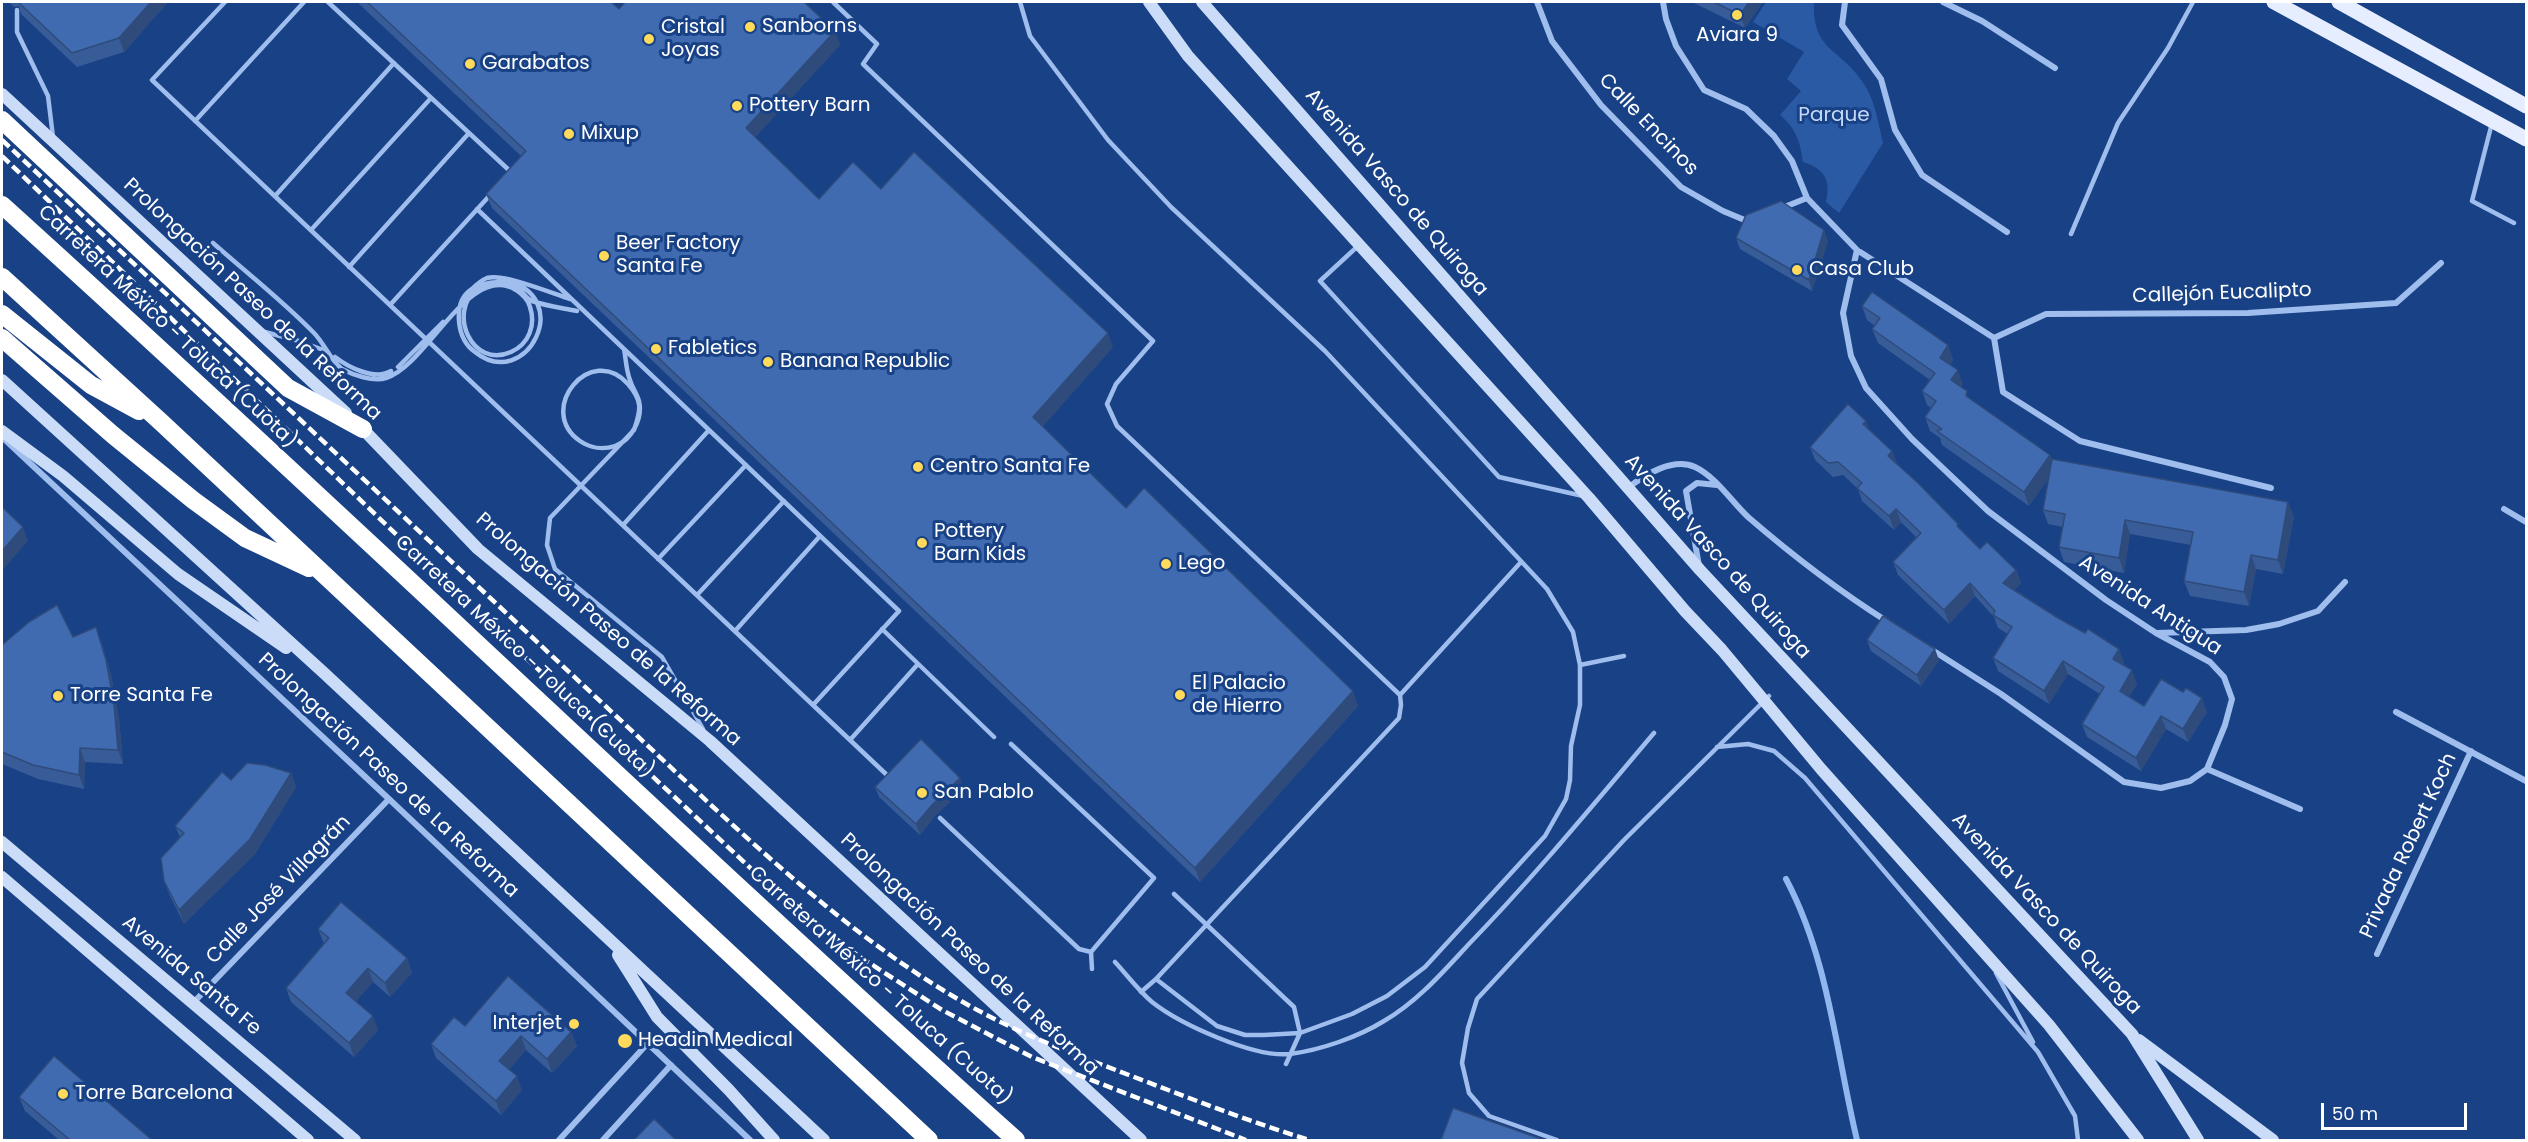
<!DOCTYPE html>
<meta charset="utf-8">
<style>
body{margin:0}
#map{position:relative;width:2528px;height:1142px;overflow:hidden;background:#184186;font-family:Poppins,sans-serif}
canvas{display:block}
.frame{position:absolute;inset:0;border:3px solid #fff;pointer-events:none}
.scale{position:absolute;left:2321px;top:1103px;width:146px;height:27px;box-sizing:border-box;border:3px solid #fff;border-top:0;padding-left:8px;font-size:18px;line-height:21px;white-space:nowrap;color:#fff;-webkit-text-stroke:4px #184186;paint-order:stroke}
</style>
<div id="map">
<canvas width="2528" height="1142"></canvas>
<div class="frame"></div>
<div class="scale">50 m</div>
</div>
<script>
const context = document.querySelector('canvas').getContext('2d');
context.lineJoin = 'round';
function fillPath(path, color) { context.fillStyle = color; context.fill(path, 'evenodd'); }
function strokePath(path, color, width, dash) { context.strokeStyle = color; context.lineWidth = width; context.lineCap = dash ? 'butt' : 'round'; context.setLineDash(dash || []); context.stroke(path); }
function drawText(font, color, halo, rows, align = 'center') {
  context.font = font + ' Poppins,sans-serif'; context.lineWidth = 6; context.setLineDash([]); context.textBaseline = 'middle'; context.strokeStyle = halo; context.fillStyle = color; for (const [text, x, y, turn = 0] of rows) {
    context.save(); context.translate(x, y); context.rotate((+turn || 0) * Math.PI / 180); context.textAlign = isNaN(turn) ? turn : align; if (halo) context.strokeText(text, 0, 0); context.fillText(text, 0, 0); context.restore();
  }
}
fillPath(new Path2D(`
 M1766,2H1814C1812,51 1840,48 1862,81C1875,99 1878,122 1883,143L1839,213L1826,202C1831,180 1825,169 1803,162C1800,141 1796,129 1780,115L1801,91L1787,79L1804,52L1753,22Z`), '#2b5aa5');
strokePath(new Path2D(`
 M1786,879C1829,960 1836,1053 1857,1140`), '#91b7ef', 6);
strokePath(new Path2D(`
 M225,2L152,80L888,776
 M328,2L511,172L509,174
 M833,2L877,44L863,64L1153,341L1116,384L1107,404L1117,426L1400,695L1401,705L1399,718L1156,979L1141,992
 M1020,2L1030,36L1108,140L1171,207L1325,351L1547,589L1573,632L1580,665V705L1571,746L1570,780L1566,799L1545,836L1425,967L1387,996L1352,1014L1300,1033L1264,1035H1245L1217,1026L1156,979
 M17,10V32L48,96L53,137
 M195,121L304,2
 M2492,123L2472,201L2514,223
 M275,196L394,63
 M477,209L899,611L813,705
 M311,230L431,98
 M2071,234L2118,123L2168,48L2193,2
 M213,243C247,273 283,301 314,333C324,343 331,361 342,369C353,375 373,382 386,378C427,366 469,261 516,290C522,294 528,299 530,307C536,325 529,344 511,352C472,369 447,313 477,288C487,280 505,281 516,286C522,290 526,299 532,301C546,306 563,308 577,311
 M1359,245L1320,281L1499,477L1583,496
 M349,267L469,133
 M504,280C577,296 526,393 475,352C465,345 460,333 459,321C458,308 461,296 472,289C476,285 482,280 487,278C503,273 551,293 570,299
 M390,305L491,194
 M265,332L299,341L326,351
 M624,349C626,359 626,370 630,380C632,387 637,394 639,401C643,418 632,440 615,446C603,450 590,448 580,441C535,410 591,342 628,384C643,401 641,410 634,430L550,518L547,545L555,569L662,657L703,729
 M335,357C348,367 375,381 391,371
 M398,367L443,322
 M623,525L709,430
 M658,559L746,465
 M697,595L784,501
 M882,629L994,737
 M735,631L820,536
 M1580,665L1624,656
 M1400,695L1521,562
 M850,740L918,664
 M1717,747L1748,744L1774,751L1805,778L2038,1052L2075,1116L2078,1140
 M940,818L1079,949L1091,952L1154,878L1011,744
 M1174,894L1294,1007L1300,1033L1286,1064
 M1091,952L1092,969
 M1115,962C1127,975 1138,990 1152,1002C1180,1024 1254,1058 1290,1054C1321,1050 1358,1037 1384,1021C1417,1002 1443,972 1468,945C1533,878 1593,805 1654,733
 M1996,973L2033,1042
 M1557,1140L1489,1116L1469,1093L1462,1063L1468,1028L1477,999L1624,840L1769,696`), '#9fbded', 4.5);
strokePath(new Path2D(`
 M1537,2L1552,41L1601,105L1681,187L1723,211L1747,221L1750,220
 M1663,2L1666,19L1676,46L1704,90L1746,109L1774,136L1792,161L1807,198L1857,250L1994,338
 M1845,2L1842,25L1881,79L1895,130L1922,175L2007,232
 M1943,2L1982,21L2055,68
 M1782,208L1807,198
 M1857,250L1843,313L1851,356L1866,388L1912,439L1988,511L2106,600L2156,633L2210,662L2224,677L2232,699L2225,725L2207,769L2190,781L2161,788L2124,782L2001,694L1929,648
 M1994,338L2046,314L2248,313L2396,303L2441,263
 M1994,338L2003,392L2080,441L2271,488
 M2,437L389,799L750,1140
 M1628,488C1644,475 1673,457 1695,467C1716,477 1731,501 1748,517C1792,555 1839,591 1888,622
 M2504,509L2526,522
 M1699,566L1686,491L1697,483L1717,485
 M2157,633L2246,630L2279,624L2318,611L2345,582
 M2396,712L2526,781
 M2207,769L2300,809
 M2377,954L2471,751
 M193,1003L389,799
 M559,1140L648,1043
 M603,1140L671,1065`), '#9fbded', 6);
strokePath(new Path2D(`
 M1149,2L1188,56L1589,498L1685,611L1722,650L1821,769L2049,1025L2138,1140
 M1202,2L1700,570L2132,1034L2198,1140
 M2,94L346,413
 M2,380L324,673L824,1140
 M359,425L478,549L710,741L1141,1140
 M2,431L63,476L178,574L286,648
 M2,842L355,1140
 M2,877L308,1140
 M618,955L657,1017L729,1090L774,1140
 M2139,1040L2273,1140`), '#cbdcf9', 12);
strokePath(new Path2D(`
 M2274,2L2526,139
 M2339,2L2526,106`), '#e5edff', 15);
strokePath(new Path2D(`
 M2,120L288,388L363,429
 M2,205C343,513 674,833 1016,1140
 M2,277L162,423L929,1140
 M2,314L91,385L139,411
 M2,338L113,435L193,500L245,538L309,568`), '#fff', 18);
strokePath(new Path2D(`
 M2,140L712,806C786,874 864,943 951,995C1007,1029 1068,1052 1129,1075C1189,1098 1248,1121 1309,1140
 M2,156L478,613L776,892L857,955L942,1010L1032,1057L1246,1140`), '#fff', 4.5, [10, 4.5]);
fillPath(new Path2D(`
 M9,2H168L124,52L77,67L21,14L19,6L14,7Z
 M357,2H611L619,9L835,31L840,45L755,137L819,199L881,189L1113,347L1042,427L1126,508L1358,706L1200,882L492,208L486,194L521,156Z
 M1692,2H1761L1762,3L1745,28Z
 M1736,238L1828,241L1812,291L1740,249Z
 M1862,306L1948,345L1953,360L1950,365L1963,384L1961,387L1969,398L2050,455L2052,460L2294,516L2283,574L2256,569L2249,606L2190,596L2184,581L2191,545L2130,534L2124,573L2064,562L2059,547L2063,527L2048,524L2043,510L2048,479L2029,506L1942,445L1940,438L1930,431L1925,417L1931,408L1927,405L1922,391L1930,380L1878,343L1872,329L1875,326L1867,320Z
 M1870,431L1892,451L1897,464L1980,549L2016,570L2021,583L2014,590L2058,618L2085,633L2119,649L2124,663L2123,664L2137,684L2129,697L2144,706L2207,712L2188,742L2166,729L2141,771L2087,737L2082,724L2100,694L2068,674L2049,704L1998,671L1993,658L2008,634L1998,628L1994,617L1975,596L1949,624L1898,575L1893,562L1916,537L1901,522L1894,530L1862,501L1858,489L1843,475L1833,477L1815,460L1810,447Z
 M73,637L101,641L111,675L119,718L123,764L85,762L84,789L38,779L2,764V645Z
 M1867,640L1939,660L1921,686L1871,651Z
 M291,773L296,787L255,854L184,924L170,896L164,881L180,837L175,826L231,780Z
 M875,787L964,789L936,815L920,835L879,797Z
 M318,929L407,958L412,973L390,997L373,982L356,1001L378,1030L354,1057L291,1002L286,988L324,944Z
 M465,1026L571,1032L577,1046L552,1073L526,1050L509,1069L522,1090L501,1115L436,1058L431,1044Z
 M19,1097L152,1140H59L25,1111Z`), '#385c97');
fillPath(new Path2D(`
 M151,2H168L124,52L119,38Z
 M1749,2H1761L1762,3L1745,28L1740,15Z
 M835,31L840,45L751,142L746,128Z
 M1824,230L1828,241L1812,291L1809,280Z
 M1108,333L1113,347L1038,432L1033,417Z
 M1948,345L1953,360L1945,372L1940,358Z
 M1958,370L1963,384L1956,394L1951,380Z
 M1866,421L1871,434L1863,424Z
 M1892,451L1897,464L1888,456Z
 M2050,455L2055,470L2029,506L2024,492Z
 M2288,502L2294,516L2283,574L2278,560Z
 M1896,509L1901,522L1894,530L1889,516Z
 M2125,520L2130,534L2124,573L2119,558Z
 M23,527L28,541L2,571V551Z
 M2251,555L2256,569L2249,606L2244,592Z
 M2016,570L2021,583L2008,597L2003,583Z
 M1970,583L1975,596L1949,624L1944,610Z
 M96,627L111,675L119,718L123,764L118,750Z
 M1935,649L1939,660L1921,686L1917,675Z
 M2119,649L2124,663L2118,672L2113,659Z
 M2063,661L2068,674L2049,704L2044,691Z
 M2132,670L2137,684L2125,704L2120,691Z
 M1353,691L1358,706L1200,882L1195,868Z
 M2202,698L2207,712L2188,742L2183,729Z
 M2161,716L2166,729L2141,771L2136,758Z
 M80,748L85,762L84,789L79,775Z
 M291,773L296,787L255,854L184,924L179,910Z
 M960,778L964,789L936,815L920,835L916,824L932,805Z
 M407,958L412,973L390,997L385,983Z
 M368,968L373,982L351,1007L346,993Z
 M373,1016L378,1030L354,1057L349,1043Z
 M571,1032L577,1046L552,1073L547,1059Z
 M521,1036L526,1050L505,1075L499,1061Z
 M517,1076L522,1090L501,1115L496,1101Z`), '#2e4b7b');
const building = new Path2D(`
 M18,2H151L119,38L72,53Z
 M367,2H611L619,9L625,2H804L835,31L746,128L819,199L853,162L881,189L914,152L1108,333L1033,417L1126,508L1144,488L1353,691L1195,868L486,194L526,151Z
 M1714,2H1749L1740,15Z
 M1781,201L1824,230L1809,280L1736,238L1746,215Z
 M1872,292L1948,345L1940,358L1958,370L1951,380L1967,391L1966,396L2050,455L2024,492L1937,431L1942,429L1925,417L1936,401L1922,391L1935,373L1872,329L1880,318L1862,306Z
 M1848,404L1866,421L1863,424L1892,451L1888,456L1918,483L1958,524L1957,526L1980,549L1987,542L2016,570L2003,583L2058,618L2085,633L2088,629L2119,649L2113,659L2132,670L2120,691L2144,706L2161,679L2183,692L2186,688L2202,698L2183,729L2161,716L2136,758L2082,724L2104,687L2063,661L2044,691L1993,658L2012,627L1993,615L1995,611L1970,583L1944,610L1893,562L1921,533L1896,509L1889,516L1857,488L1862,483L1838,462L1828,463L1810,447Z
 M2052,459L2288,502L2278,560L2251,555L2244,592L2184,581L2193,532L2125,520L2119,558L2059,547L2065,514L2043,510Z
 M2,507L23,527L2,551Z
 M57,605L73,637L96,627L106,660L114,704L118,750L80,748L79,775L33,765L2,752V645L29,622Z
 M1883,616L1935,649L1917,675L1867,640Z
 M921,739L960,778L932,805L916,824L875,787Z
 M247,763L265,765L291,773L250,839L179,910L164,881L161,858L184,833L175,826L222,772L231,780Z
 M341,902L407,958L385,983L368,968L346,993L373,1016L349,1043L286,988L329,938L318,929Z
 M508,976L571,1032L547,1059L521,1036L499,1061L517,1076L496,1101L431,1044L454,1017L465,1026Z
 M54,1056L152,1140H70L19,1097Z
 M1453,1108L1544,1140H1441Z
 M654,1119L676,1140H634Z`);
fillPath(building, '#416bb0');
strokePath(building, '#2e4b7b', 1.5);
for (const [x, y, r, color] of [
 [1737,15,6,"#ffda5b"],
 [750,27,6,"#ffda5b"],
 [649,39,6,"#ffda5b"],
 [470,64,6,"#ffda5b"],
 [737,106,6,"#ffda5b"],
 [569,134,6,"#ffda5b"],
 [604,256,6,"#ffda5b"],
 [1797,270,6,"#ffda5b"],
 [656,349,6,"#ffda5b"],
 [768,362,6,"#ffda5b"],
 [918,467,6,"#ffda5b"],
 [922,543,6,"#ffda5b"],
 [1166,564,6,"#ffda5b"],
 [1180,695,6,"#ffda5b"],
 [58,696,6,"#ffda5b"],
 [922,793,6,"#ffda5b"],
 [574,1024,6,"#ffda5b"],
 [625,1041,8,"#ffda5b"],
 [63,1094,6,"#ffda5b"]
]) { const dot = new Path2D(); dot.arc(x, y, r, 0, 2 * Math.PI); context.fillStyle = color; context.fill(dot); strokePath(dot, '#184186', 2); }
drawText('20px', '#fff', '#184186', [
 ["Sanborns",762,27],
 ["Cristal",661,28],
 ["Joyas",661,51],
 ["Aviara 9",1737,36,"center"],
 ["Garabatos",482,64],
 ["Pottery Barn",749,106],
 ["Mixup",581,134],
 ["Beer Factory",616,244],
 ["Santa Fe",616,267],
 ["Casa Club",1809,270],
 ["Fabletics",668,349],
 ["Banana Republic",780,362],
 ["Centro Santa Fe",930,467],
 ["Pottery",934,532],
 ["Barn Kids",934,555],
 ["Lego",1178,564],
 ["El Palacio",1192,684],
 ["de Hierro",1192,707],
 ["Torre Santa Fe",70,696],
 ["San Pablo",934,793],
 ["Interjet",562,1024,"right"],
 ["Headin Medical",638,1041],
 ["Torre Barcelona",75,1094]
], 'left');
drawText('20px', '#c4d9f9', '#184186', [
 ["Parque",1834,116]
]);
drawText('20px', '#fff', '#184186', [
 ["Calle Encinos",1648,125,46],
 ["Avenida Vasco de Quiroga",1396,193,49],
 ["Callejón Eucalipto",2222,294,-2],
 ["Prolongación Paseo de la Reforma",252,300,43],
 ["Carretera México - Toluca (Cuota)",167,327,43],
 ["Avenida Vasco de Quiroga",1717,557,48],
 ["Avenida Antigua",2150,606,33],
 ["Prolongación Paseo de la Reforma",608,630,41],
 ["Carretera México - Toluca (Cuota)",524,657,43],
 ["Prolongación Paseo de La Reforma",388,776,43],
 ["Privada Robert Koch",2409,846,-65],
 ["Calle José Villagrán",279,890,-46],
 ["Avenida Vasco de Quiroga",2046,914,47],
 ["Prolongación Paseo de la Reforma",969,955,43],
 ["Avenida Santa Fe",191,976,40],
 ["Carretera México - Toluca (Cuota)",880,986,42]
]);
</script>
